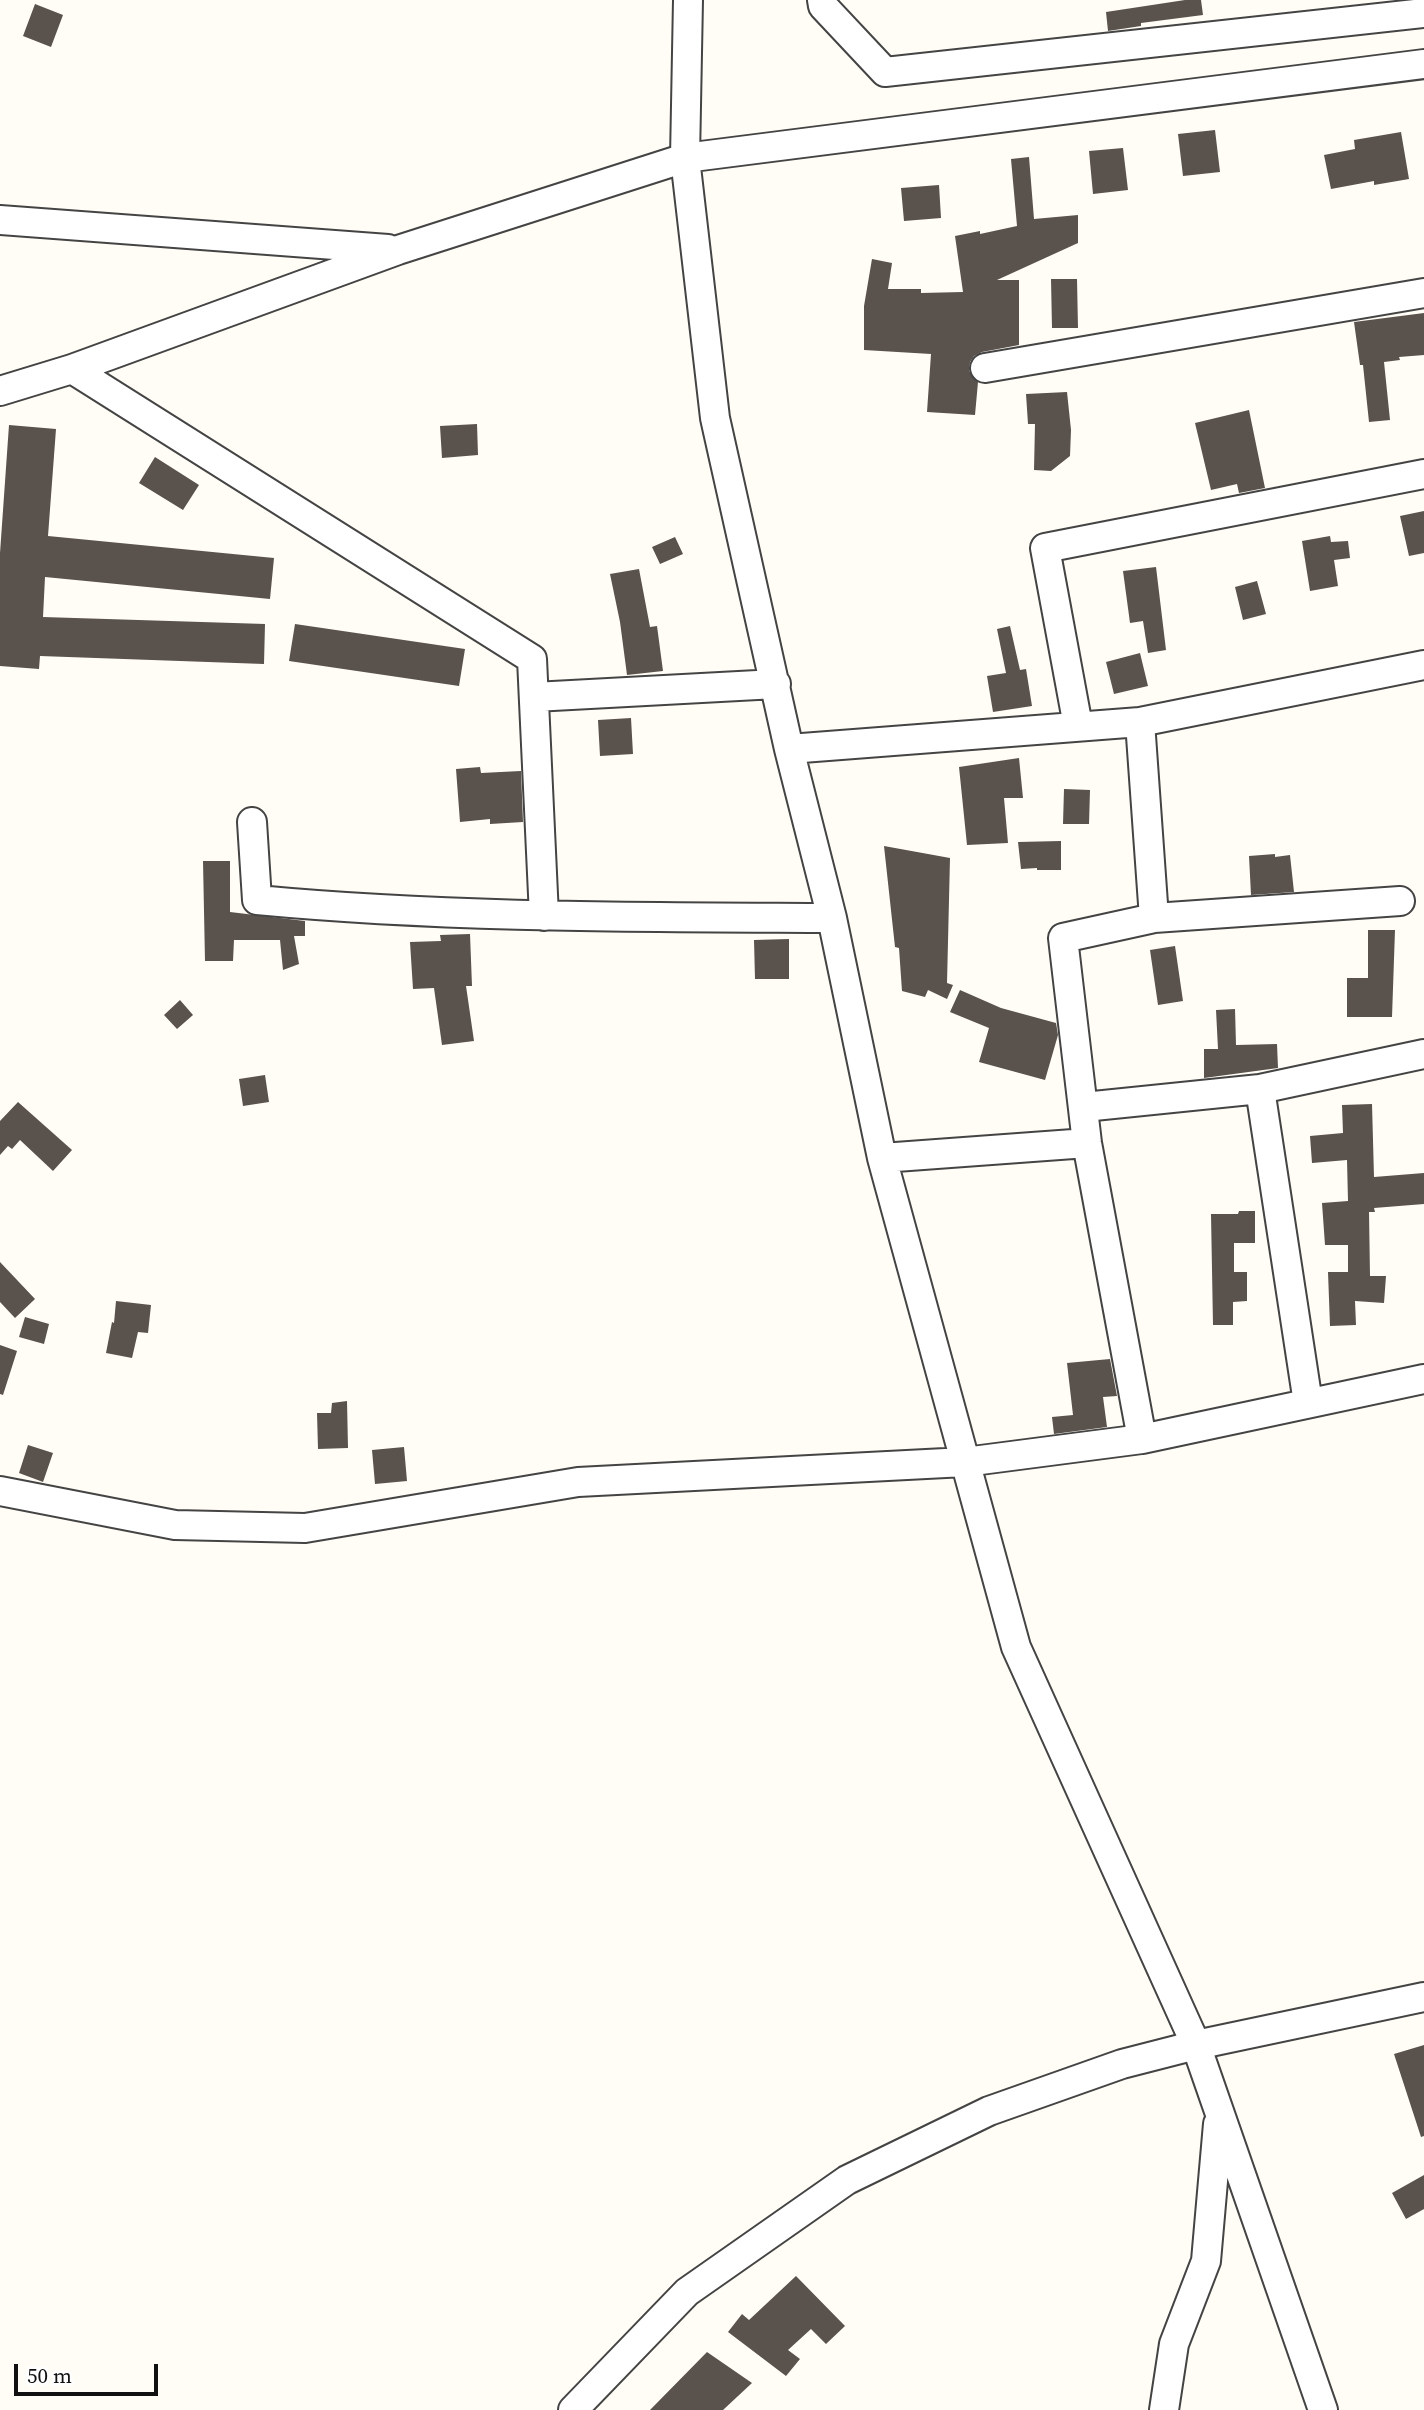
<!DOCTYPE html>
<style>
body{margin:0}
#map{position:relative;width:1424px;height:2410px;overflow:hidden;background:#fffdf5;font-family:"Source Serif 4",serif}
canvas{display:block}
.scale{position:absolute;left:14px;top:2364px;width:144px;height:32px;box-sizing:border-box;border:4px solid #111;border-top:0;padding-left:9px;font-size:21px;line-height:24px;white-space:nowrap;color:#111;-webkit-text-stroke:5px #fff;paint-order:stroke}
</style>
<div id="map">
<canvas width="1424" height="2410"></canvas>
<div class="scale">50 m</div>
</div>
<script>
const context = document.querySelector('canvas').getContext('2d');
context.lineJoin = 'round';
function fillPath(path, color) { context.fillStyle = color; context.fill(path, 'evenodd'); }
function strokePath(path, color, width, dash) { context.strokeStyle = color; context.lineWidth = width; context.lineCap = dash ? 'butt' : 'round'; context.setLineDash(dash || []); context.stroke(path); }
fillPath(new Path2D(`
 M1185,0H1201L1203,15L1141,23V26L1108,31L1106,12Z
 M35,4L63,15L51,47L23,36Z
 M1215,130L1220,172L1183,176L1178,134Z
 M1401,132L1409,179L1374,185V181L1331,189L1324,155L1355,149L1354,140Z
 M1123,148L1128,190L1093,194L1089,151Z
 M1029,157L1034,219L1078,215V243L997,280H1019V345L982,352L974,356L970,362L969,371L978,382L975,415L927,412L931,354L864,350V306L872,259L892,263L888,289H921V293L963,292L955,236L980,231V234L1017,226L1011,159Z
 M939,185L941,218L904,221L901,188Z
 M1051,279H1077L1078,328H1052Z
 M1424,313V355L1399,357L1400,360L1384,362L1390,420L1369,422L1363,365H1360L1354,322Z
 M1067,392L1071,430L1070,456L1051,471L1034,470L1035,424H1028L1026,394Z
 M1249,410L1265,488L1239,493L1237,484L1211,490L1195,423Z
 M477,424L478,455L442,458L440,426Z
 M9,425L56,429L48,536L274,558L270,599L45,577L43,617L265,624L264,664L40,656L39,669L0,666V553Z
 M155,457L199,485L183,510L139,483Z
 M1424,511V553L1409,556L1400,516Z
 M1330,536L1331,542L1348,541L1350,558L1334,560L1338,586L1310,591L1302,541Z
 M675,537L683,554L660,564L652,547Z
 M1156,567L1166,650L1148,653L1143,621L1130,623L1123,571Z
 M639,569L650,627L657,626L663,671L627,675L620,622L610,574Z
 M1257,581L1266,614L1243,620L1235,587Z
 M295,624L465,649L459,686L289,661Z
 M1010,626L1020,670L1026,669L1032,706L993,712L987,676L1006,673L997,629Z
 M1140,653L1148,686L1114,694L1106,662Z
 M631,718L633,754L600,756L598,720Z
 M1019,758L1023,798H1004L1008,843L967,845L959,767Z
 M480,767L481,773L521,771L523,822L490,824V819L460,822L456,769Z
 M1064,789L1090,790L1089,824H1063Z
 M1061,841V870H1037V868L1021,869L1018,842Z
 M884,846L950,858L947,983L953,985L947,999L928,990L925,997L902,991L899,948L895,947Z
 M1275,854V857L1290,855L1294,892L1251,895L1249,856Z
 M203,861H230V912L305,921V936H294L299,964L283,970L280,940H234L233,961H205Z
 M1368,930H1395L1392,1017H1347V978H1368Z
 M470,934L472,986H466L474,1041L442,1045L434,988L413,989L410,942L441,941L440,935Z
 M789,939V979H755L754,940Z
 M1175,946L1183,1001L1158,1005L1150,950Z
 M960,990L1001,1008L1056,1023L1058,1035L1045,1080L979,1062L989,1028L950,1012Z
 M180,1000L193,1015L177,1029L164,1015Z
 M1235,1009L1236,1045L1277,1044L1278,1068L1204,1078V1049H1218L1216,1010Z
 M265,1075L269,1102L243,1106L239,1079Z
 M18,1102L72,1150L53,1171L20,1140L12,1149L8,1146L0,1155V1121Z
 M1372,1104L1374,1177L1424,1173V1204L1374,1208L1375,1212H1369L1370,1276H1386L1384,1303L1355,1301L1356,1325L1330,1326L1328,1272H1348V1245H1325L1322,1203L1348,1201L1347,1160L1312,1163L1310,1136L1343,1133L1342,1105Z
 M1239,1211H1255V1243H1234V1272H1247V1301L1233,1302V1325H1213L1211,1214H1238Z
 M0,1262L35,1299L15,1318L0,1302Z
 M116,1301L151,1305L148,1333L138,1332L132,1358L106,1353L112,1322L114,1323Z
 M25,1317L49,1324L44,1344L19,1337Z
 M0,1345L17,1351L3,1395L0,1394Z
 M1110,1359L1117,1396L1103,1397L1107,1427L1054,1434L1052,1417L1073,1415L1067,1363Z
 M347,1401L348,1448L318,1449L317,1413H331L332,1403Z
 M28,1445L53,1453L43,1482L19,1473Z
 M404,1447L407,1481L375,1484L372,1450Z
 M1424,2045V2136L1421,2137L1394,2054Z
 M1424,2175V2209L1406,2219L1392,2193Z
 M796,2276L845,2326L826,2344L811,2329L788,2350L800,2359L786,2376L728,2332L742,2314L749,2320Z
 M707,2352L752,2383L723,2410H650Z`), '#5a524d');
const minor = new Path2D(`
 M688,0L685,158L715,418L789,749L832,918L882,1158L1016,1647L1196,2045L1323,2410
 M822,0L823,6L885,72L1424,13
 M0,220L388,249
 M985,368L1424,293
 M72,369L532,659L544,916
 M0,391L72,369L398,250L685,158L1424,64
 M534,697L776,684
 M1140,722L1154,918
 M1078,726L1045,548L1424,474
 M789,749L1140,722L1424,665
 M252,822L257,900C448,918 641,917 832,918
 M1260,1089L1308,1403
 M1084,1107L1260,1089L1424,1054
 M882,1158L1087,1143
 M1142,1439L1087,1143L1063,938L1154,918L1400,901
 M0,1491L175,1525L305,1528L578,1482L965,1462L1142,1439L1424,1379
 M573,2410L687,2292L847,2180L989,2111L1122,2064L1196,2045L1424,1997
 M1164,2410L1174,2344L1206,2261L1218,2124`);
strokePath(minor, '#444', 32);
strokePath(minor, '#fff', 28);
</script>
